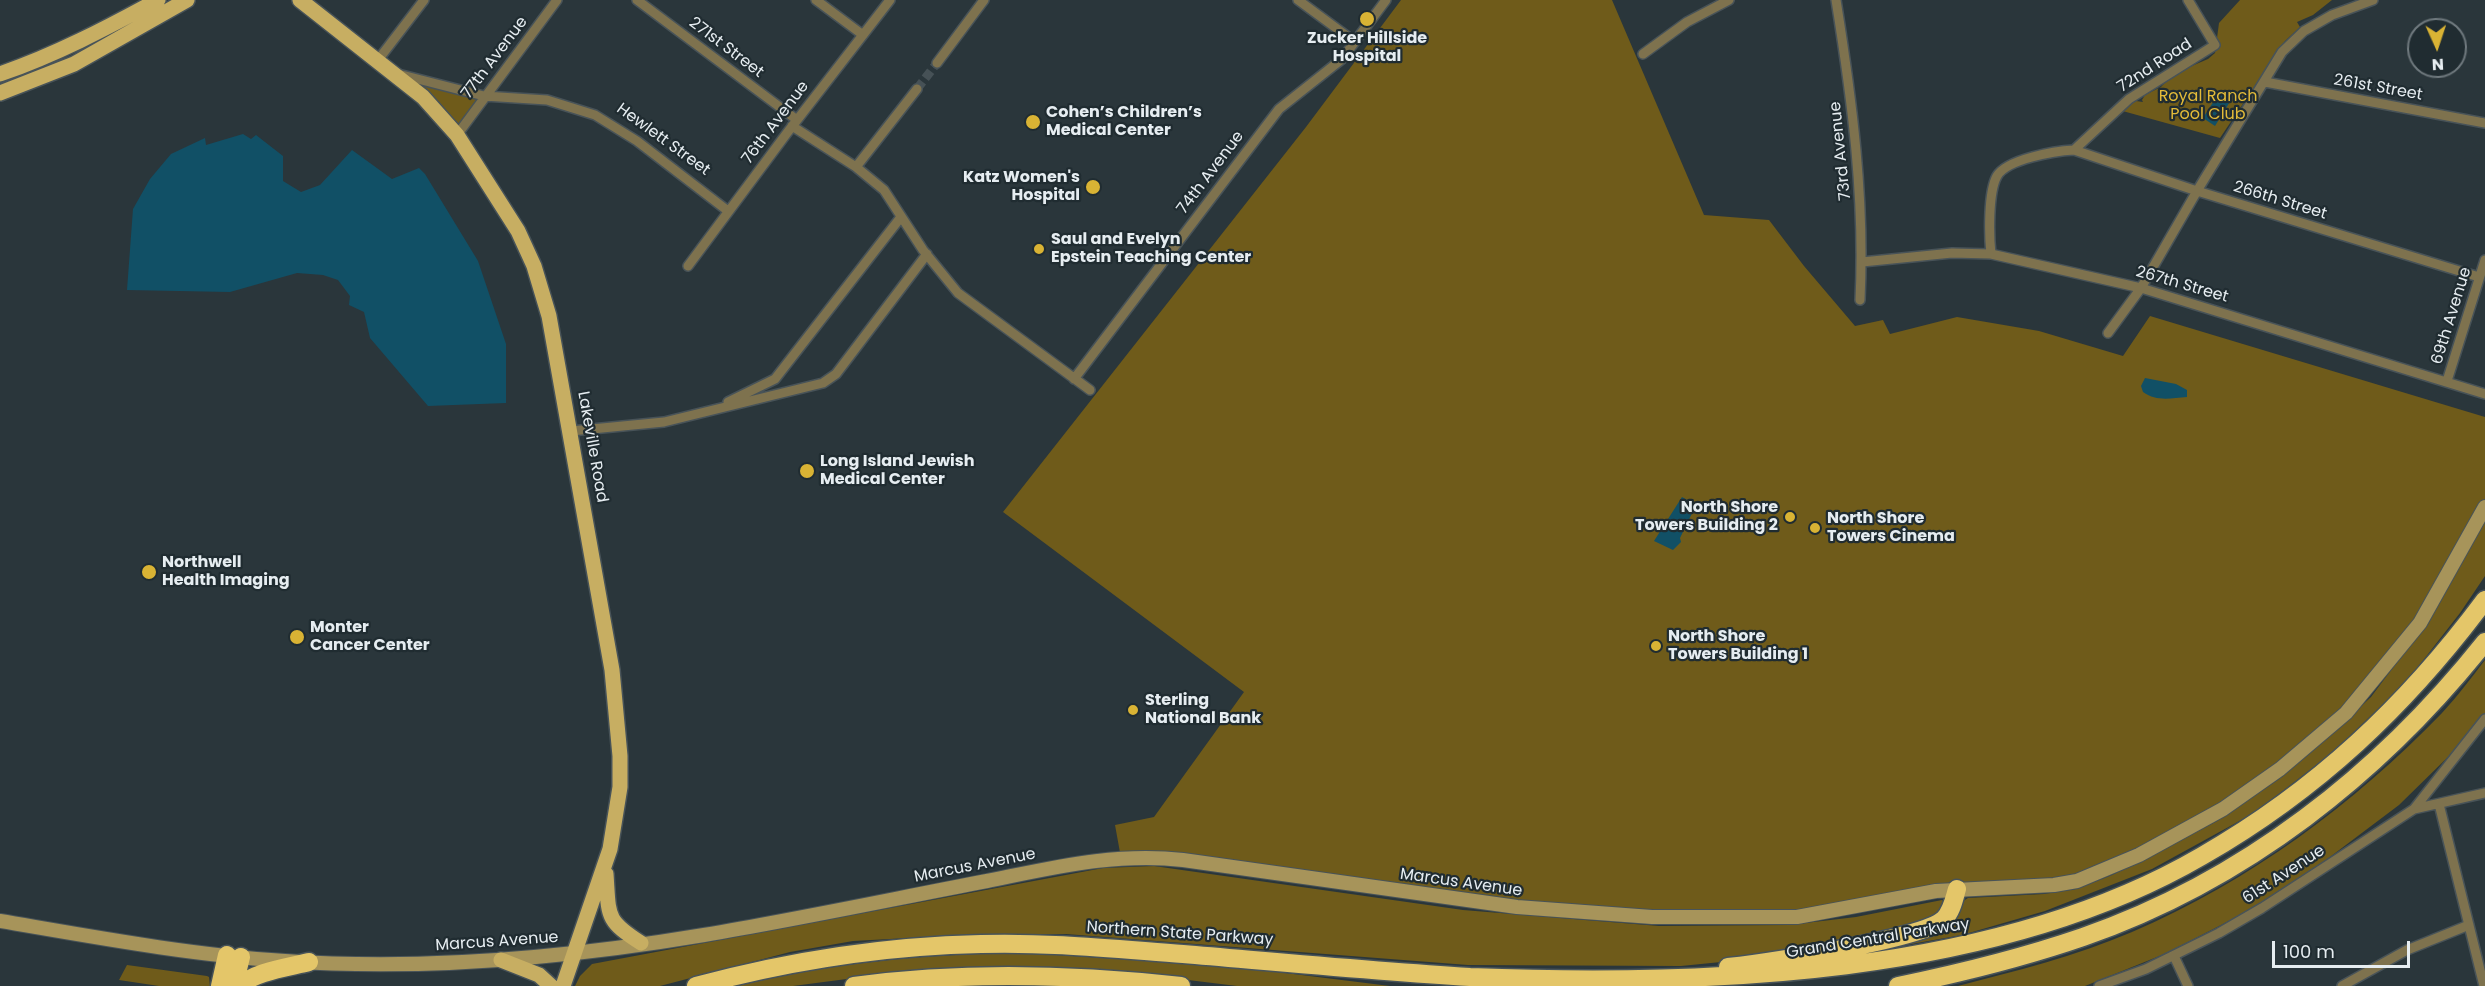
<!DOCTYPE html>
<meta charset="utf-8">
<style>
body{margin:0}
#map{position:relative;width:2485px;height:986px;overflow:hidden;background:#2a363b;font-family:Poppins,sans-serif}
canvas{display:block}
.north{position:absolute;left:2407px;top:18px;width:60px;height:60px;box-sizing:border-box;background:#202c31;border:2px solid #6f797e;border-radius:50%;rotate:177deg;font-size:16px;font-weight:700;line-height:24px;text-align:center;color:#e6edf1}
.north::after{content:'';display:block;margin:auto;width:21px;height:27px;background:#d9b334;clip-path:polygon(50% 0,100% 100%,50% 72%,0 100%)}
.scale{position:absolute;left:2272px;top:941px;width:138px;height:27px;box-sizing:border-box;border:3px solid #e6edf1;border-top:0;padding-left:8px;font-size:18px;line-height:21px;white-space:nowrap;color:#e6edf1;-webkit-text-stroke:4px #202c31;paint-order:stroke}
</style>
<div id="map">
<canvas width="2485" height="986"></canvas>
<div class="north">N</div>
<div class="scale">100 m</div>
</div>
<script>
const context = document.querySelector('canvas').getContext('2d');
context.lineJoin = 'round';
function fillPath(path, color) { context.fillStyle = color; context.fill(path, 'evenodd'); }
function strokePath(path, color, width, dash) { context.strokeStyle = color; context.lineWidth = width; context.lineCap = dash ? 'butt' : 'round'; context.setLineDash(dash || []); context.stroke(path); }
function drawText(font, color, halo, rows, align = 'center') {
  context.font = font + ' Poppins,sans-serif'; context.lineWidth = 4.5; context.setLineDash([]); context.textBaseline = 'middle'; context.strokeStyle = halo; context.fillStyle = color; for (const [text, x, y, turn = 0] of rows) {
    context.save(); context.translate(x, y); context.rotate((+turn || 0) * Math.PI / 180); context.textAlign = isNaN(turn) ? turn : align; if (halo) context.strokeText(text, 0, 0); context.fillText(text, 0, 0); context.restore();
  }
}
fillPath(new Path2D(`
 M1401,0H1612L1704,215L1769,220L1804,266L1855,326L1883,320L1890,334L1957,317L2039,331L2123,356L2150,316L2485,417V507L2442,587L2346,713L2244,794L2091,876L1957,889L1826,913L1652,917L1121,858L1115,825L1154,817L1244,692L1003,512L1306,127Z
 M2240,0H2332L2313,15L2297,22L2300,27L2285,41L2220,138L2119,110L2129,100L2143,102L2142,100L2145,95L2161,87L2173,74L2208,59L2215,53L2219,23Z
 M396,73L484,96L457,135Z
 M2485,520V576L2460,613L2407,681L2332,753L2254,813L2152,869L2045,911L1962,935L1889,948L1968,898L2044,894L2076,889L2112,875L2217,821L2279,779L2327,738L2371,697L2432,615Z
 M2485,660V713L2449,756L2399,805L2322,863L2252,909L2167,953L2085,986H1958C2016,971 2076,956 2132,932C2250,881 2353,805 2442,713C2457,697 2471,678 2485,660Z
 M1154,866L1463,910L1659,926L1788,925L1856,917L1942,900L1947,904L1936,919L1771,957L1681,966L1468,965L1066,934L963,935L853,941L790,952L660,986H575L580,976L592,964L1103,868Z
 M1025,953L1229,966L1390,986H1237L1115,971L990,967L908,971L793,986H737C836,962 924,954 1025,953Z
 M127,965L207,976L209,977L210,986H159L119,980Z`), '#6f5b1a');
fillPath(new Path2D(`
 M2219,93L2231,100L2215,126L2203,118Z
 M243,134L251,139L256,135L283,156V181L301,192L320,185L352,150L392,179L419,168L425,174L478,261L506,344V403L428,406L370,338L364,312L349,305L350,296L338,280L323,275L297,273L230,292L127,290L133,209L150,179L171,154L205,138L206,145Z
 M2145,378L2176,384L2187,390V397C2171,398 2157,402 2143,392L2141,386Z
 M1682,497L1696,505L1680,538L1681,542L1673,550L1654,541Z`), '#115066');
strokePath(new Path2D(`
 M917,89L937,63`), '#465156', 9, [9, 4.5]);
const street = new Path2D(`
 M637,0L797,120
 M816,0L863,35
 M1298,0L1355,42
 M1836,0C1852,100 1865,198 1860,300
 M1643,54L1687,22L1729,0
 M378,60L424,0
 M937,63L984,0
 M398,74L484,96L547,100L595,115L637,141L728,211
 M2265,82L2485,123
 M792,126L856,167L884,190L923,250L958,293L1090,390
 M457,135L557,0
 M2074,150L2129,99L2215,45L2188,0
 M856,167L917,89
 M1991,254C1989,236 1988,192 1997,176C2007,159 2055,151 2074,150L2197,191L2479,277
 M1862,262L1952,253L1991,254L2141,288L2485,394
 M688,266L787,133L890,0
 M2108,333L2141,288L2197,191L2282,52L2304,31L2332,15L2373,0
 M1074,379L1279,109L1342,59L1386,0
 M2447,381L2485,260
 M728,402L775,379L901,217
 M571,431L664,422L823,383L836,374L927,254
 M2439,804L2484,986
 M2414,809L2485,719
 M2174,956L2188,986
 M2099,986L2146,969L2219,933L2262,908L2414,809L2485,793
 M2342,986L2407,950L2469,925`);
const secondary = new Path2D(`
 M0,921C94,937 190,955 285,961C425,971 566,958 704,935C799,919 893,899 987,881C1052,868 1116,852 1183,860L1517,907L1652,917H1797L1936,891L2054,885L2077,881L2139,855L2223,809L2280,769L2346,713L2420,623L2485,507`);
const primary = new Path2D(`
 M300,0L423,97L457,135L518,231L534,266L549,316L612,670L620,756V787L610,849L563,986
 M0,74C55,55 107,28 158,0
 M0,93L74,64L187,0
 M606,874C609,916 605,920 641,943
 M501,960L539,975L551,986`);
const highway = new Path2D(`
 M1728,967C1763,963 1925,939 1944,919C1952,911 1954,899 1957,889
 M220,986L227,955
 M234,986L241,957
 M241,986C252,972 290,967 309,962
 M696,986C789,961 884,946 981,944C1048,942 1115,949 1183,954C1278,962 1374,971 1470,977C1705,986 1994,977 2202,856C2317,790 2406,706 2485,600
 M854,986C963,971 1072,974 1181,986
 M1898,986C1961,973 2022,958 2083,937C2244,881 2380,774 2485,642`);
strokePath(street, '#485358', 12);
strokePath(secondary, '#485358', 16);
strokePath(primary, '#485358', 18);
strokePath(highway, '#485358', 21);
strokePath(street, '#7e724e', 9);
strokePath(secondary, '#a7945a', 14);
strokePath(primary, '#c7ae62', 15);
strokePath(highway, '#e4c669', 18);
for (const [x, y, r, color] of [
 [1367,19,8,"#d9b334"],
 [1033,122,8,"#d9b334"],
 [1093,187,8,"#d9b334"],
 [1039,249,6,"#d9b334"],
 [807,471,8,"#d9b334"],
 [1790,517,6,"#d9b334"],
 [1815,528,6,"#d9b334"],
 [149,572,8,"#d9b334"],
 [297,637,8,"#d9b334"],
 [1656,646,6,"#d9b334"],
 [1133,710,6,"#d9b334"]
]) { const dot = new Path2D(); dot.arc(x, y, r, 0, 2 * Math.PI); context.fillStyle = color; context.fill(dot); strokePath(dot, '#202c31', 2); }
drawText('bold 16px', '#e6edf1', '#202c31', [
 ["Zucker Hillside",1367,39,"center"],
 ["Hospital",1367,57,"center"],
 ["Cohen’s Children’s",1046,113],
 ["Medical Center",1046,131],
 ["Katz Women's",1080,178,"right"],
 ["Hospital",1080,196,"right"],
 ["Saul and Evelyn",1051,240],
 ["Epstein Teaching Center",1051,258],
 ["Long Island Jewish",820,462],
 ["Medical Center",820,480],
 ["North Shore",1778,508,"right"],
 ["Towers Building 2",1778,526,"right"],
 ["North Shore",1827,519],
 ["Towers Cinema",1827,537],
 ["Northwell",162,563],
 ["Health Imaging",162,581],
 ["Monter",310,628],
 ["Cancer Center",310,646],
 ["North Shore",1668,637],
 ["Towers Building 1",1668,655],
 ["Sterling",1145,701],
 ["National Bank",1145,719]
], 'left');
drawText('16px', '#e6edf1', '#202c31', [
 ["271st Street",726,48,37],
 ["77th Avenue",495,58,-53],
 ["72nd Road",2155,66,-33],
 ["261st Street",2378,88,10],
 ["76th Avenue",776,123,-53],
 ["Hewlett Street",663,140,36],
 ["73rd Avenue",1841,151,-96],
 ["74th Avenue",1211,173,-53],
 ["266th Street",2280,201,17],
 ["267th Street",2182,285,16],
 ["69th Avenue",2452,316,-73],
 ["Lakeville Road",592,447,80],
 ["Marcus Avenue",975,866,-11],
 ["61st Avenue",2284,875,-33],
 ["Marcus Avenue",1461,883,8],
 ["Northern State Parkway",1180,934,4],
 ["Grand Central Parkway",1878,939,-9],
 ["Marcus Avenue",497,942,-4]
]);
drawText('16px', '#e3bb39', '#202c31', [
 ["Royal Ranch",2208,97],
 ["Pool Club",2208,115]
]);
</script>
